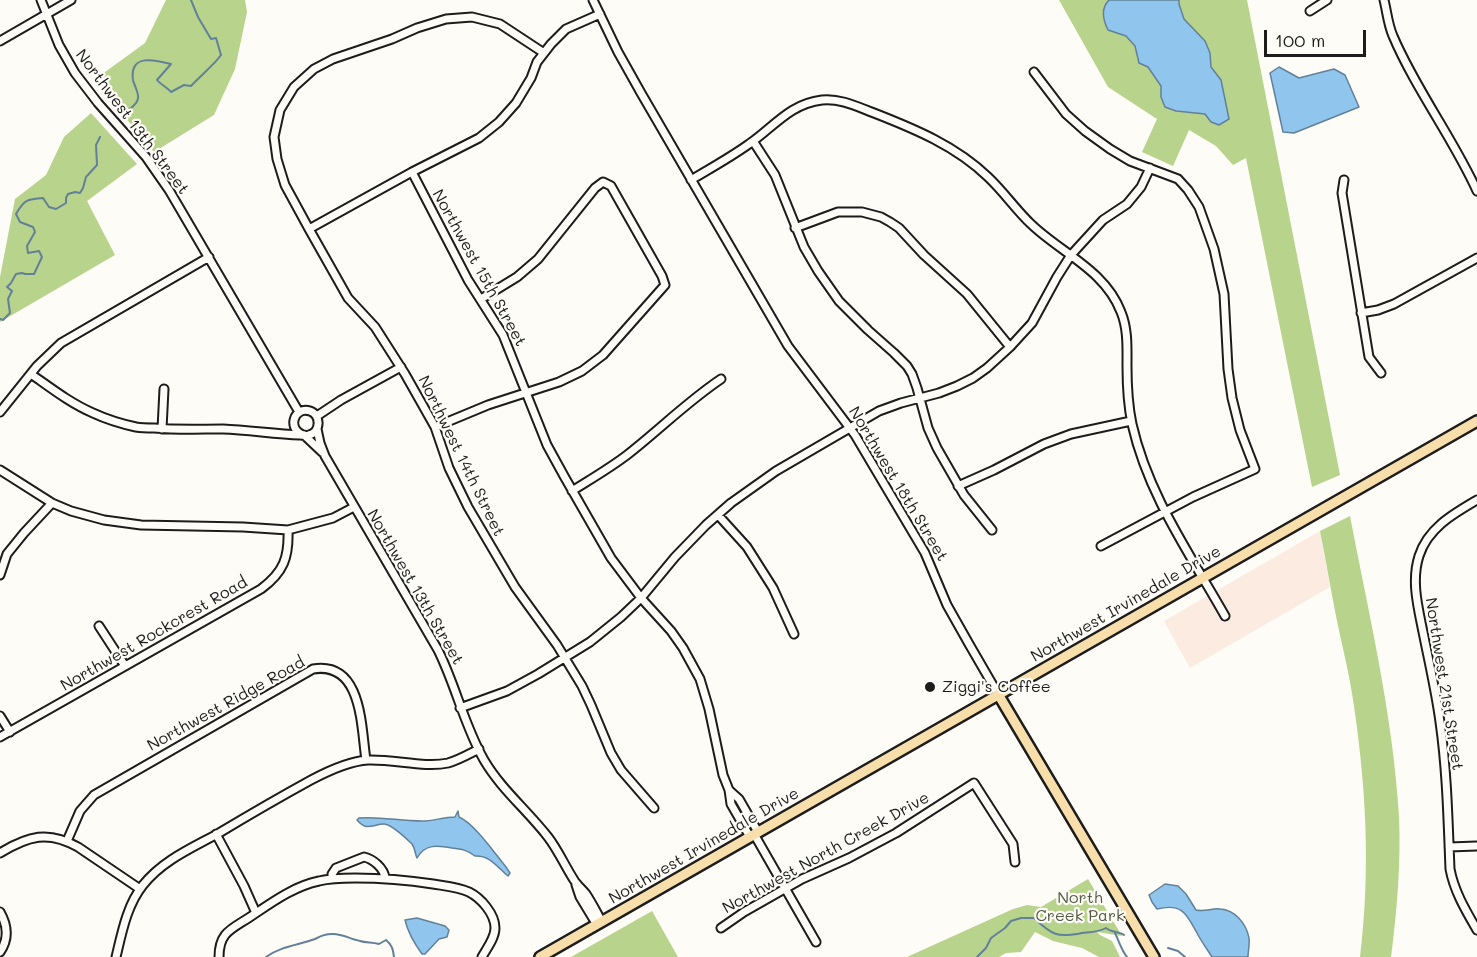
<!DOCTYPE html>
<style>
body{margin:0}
#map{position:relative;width:1477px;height:957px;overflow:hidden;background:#fdfcf7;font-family:Mali,sans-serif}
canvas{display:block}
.scale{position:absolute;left:1264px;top:30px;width:102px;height:27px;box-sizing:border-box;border:3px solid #1c1c1c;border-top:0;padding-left:8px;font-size:18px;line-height:21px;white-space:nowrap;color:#1c1c1c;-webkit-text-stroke:4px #fdfcf7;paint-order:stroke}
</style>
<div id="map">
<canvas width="1477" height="957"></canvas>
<div class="scale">100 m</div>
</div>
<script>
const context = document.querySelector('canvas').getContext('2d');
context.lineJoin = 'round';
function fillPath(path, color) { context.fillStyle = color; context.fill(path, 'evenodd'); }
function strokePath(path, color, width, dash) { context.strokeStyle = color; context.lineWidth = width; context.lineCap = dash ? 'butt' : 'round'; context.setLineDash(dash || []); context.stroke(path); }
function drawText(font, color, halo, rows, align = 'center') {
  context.font = font + ' Mali,sans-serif'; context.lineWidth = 4.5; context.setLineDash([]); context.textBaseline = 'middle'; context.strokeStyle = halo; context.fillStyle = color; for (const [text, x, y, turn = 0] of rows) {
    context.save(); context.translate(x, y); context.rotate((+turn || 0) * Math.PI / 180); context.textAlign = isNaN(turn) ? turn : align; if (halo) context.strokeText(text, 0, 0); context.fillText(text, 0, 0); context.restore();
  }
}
fillPath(new Path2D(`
 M1320,531L1330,587L1190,668L1164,621Z`), '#fbebe0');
fillPath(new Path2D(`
 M166,0H245L247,12L235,69L214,115L154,152L94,80L145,43Z
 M1059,0H1247L1340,475L1312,487L1246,158L1233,165L1216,146L1189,130L1173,166L1142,152L1157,119L1108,87Z
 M91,113L137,164L87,201L115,255L0,322V277L15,199L46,175L64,137Z
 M1350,516C1369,615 1393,715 1399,816C1401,863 1397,911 1391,957H1360C1371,867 1366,783 1352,693C1348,669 1342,645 1337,621C1331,591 1326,561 1320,531Z
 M1088,879L1122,936L1097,932L1100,935L1112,941L1120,957H1099L1082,948L1053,941L1035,932L1021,952L1006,953L999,957H907L1013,909L1027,905L1041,907Z
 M652,911L678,957H571Z`), '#b8d38b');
const water = new Path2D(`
 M1109,0H1179V4L1184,19L1205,41L1210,53L1211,67L1221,80L1229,119L1219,125L1211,122L1205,114L1176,111L1165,107L1161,97V86L1148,67L1139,63L1135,46L1126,36L1108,30C1103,20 1100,9 1109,0Z
 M1279,67L1299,78L1334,69L1345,75L1359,107L1294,133L1283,132L1270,73Z
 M458,811L459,817C474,823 496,855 506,867L510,873L508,876C497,867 490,855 475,856C467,850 462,849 452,848C437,845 425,844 417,858C415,854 415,848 412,844C407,839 391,824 384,824C373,824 367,832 357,820L359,818C381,816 404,822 426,821C436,820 445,817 455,817Z
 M1165,884L1178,886L1186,894L1196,910C1205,912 1212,908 1220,909C1235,910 1246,923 1249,938C1250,943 1248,951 1248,957H1212C1207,949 1201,941 1197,933C1186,913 1182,903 1157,909L1152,902L1149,895Z
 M417,918L445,926L449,930L447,937L439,939L425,954H422C414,943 408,933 405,920Z`);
fillPath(water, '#90c5ed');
strokePath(water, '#628199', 1.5);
strokePath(new Path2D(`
 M130,109C133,106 138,103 138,98C139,93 134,85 133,80C129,53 156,60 171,64L157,80C161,85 167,87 171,92L184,85L191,86C199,77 215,64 221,55L216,38L211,39L198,17L191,0
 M0,319L3,320L10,313L8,299L12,291L7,287L11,283L16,274L22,273L25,274H34L42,257L39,251L28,253L27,246L35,232L33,227L20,222L16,214C24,200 27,199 43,198L49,207L56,209L66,203V198L68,194L75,192L80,193L83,188L86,177L97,165L96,145L100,137
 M1115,933C1119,941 1121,950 1127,957
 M1168,948L1178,951L1185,957
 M266,957C281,946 299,945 315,939C321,936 325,934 333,934C343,934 350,939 360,941C366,943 372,942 379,944L386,940C392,945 393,949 394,957
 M977,957L986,948L991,938L1005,928L1011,921L1021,918H1034C1052,935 1057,938 1082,933C1091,932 1099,932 1106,928C1112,933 1119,931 1124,935`), '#628199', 2);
const minor = new Path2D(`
 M41,0L59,45L75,73L98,103L146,157L169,190L299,412
 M593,0L618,52L641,93L788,346L855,435L925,553L947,605L969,644L998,694
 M1384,0C1387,12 1388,25 1393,36C1416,90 1453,138 1477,191
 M1310,11L1327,0
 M0,41L71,0
 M544,53L500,24L472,17L446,19L417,28L392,39L333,59L314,69L294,87L280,110L274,137L277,159L285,185L309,229L348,298L375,327L405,374L435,427L449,468L468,507L515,587L557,645L582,686L591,705L611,753L621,770L654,808
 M1034,72L1066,114L1085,131L1110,149L1130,161L1178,179L1188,190L1199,207L1214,249L1224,294L1228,369L1232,398L1240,430L1255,469L1193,497L1101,546
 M753,141L775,175L804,247L818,271L839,301L868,330L894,353L907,366L912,374L917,388L928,428L937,448L964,495L992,530
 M412,172L468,280L503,335L547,445L564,476L611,558L641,598L671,631L683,648L700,679L709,709L723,775L729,790L731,804L750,837
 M691,180C711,168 731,157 749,144C774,127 789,104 822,100C840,98 858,107 874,113C915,129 956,146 988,177C1004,192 1016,210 1031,224C1061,253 1105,270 1121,312C1128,329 1127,347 1127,366C1127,385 1128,405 1132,424C1148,495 1190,554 1225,616
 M1344,180L1342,193L1369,357L1381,373
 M795,228L838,212H862L881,217L890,222L899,228L924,255L967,294L1010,347
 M309,229L412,172L479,138L499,122L516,103L531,78L537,62L551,44L566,29L600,14
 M1361,313L1378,310L1394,304L1477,258
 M31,374C51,388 70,403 93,413C106,419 122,424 136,427C142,428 148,428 154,428C177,430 200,429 223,429C249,430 274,434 300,435C302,435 307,436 309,435C321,432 321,415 310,411C295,406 286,428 303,435
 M0,412L37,366L61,343L209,257
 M317,416L341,400L401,367
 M435,427L488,405L559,382L582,371L603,355L665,285L662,276L611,186L603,182L595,188L538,259L517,277L481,299
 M162,429L164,389
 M317,429L320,443L325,456L438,650C456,686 464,725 484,760C501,789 527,810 548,837C558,850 565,866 574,880C577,885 582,889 586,894C592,903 597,913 602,922
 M304,435L322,452
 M0,470L52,503L71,511L104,520L141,525L243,527L288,530L333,518L354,507
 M958,486L994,470L1044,444L1071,434L1131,421
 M572,491C591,479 610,468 627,455C659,430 688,401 721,379
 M1477,500C1453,514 1428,528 1419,556C1411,581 1418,607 1423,632C1429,662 1436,692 1440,722C1447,771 1448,820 1450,869C1454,891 1466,911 1477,930
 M718,515L747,547L773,588L794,634
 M0,575L7,554L24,533L52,503
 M99,626L125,666
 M460,708L507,691L538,674L590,642L621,617L641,598L675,557L706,525L731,503L776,471L879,411L901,403L939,393L957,386L973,378L987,368L1010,347L1032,323L1057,277L1071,255L1103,220L1127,204L1141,187L1150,168
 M0,716L10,732
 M0,737L261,589C284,572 289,557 288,530
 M729,790L739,799L758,832
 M216,834L244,886L256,913
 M754,834L816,942
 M67,841L80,811L94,795L313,669C363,661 361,728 366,760
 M1449,847L1477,846
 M0,853C28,836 48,830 78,847L140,889
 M332,878V874L336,868L364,857C373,859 384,868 385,878
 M576,885L580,897L597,925
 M0,912C8,926 9,939 0,952
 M721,928L744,912L802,879L849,858L896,833L974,783L1013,844L1015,862
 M116,957C122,932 127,905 143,885C163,860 192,848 219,833C249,815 280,797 311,780C328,771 349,761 368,760C394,759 425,768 448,763C459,760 469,754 479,749
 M219,957C219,932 232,929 250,917C271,903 294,886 319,881C331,878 343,878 355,878C382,878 407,880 433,884C445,886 458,887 469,892C481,898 495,914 495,928C495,938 487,948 482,957`);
const major = new Path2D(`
 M998,694L1154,957
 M540,957L1477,421`);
strokePath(minor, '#1c1c1c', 11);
strokePath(major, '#1c1c1c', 14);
strokePath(minor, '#fdfcf7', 7);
strokePath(major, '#f8deab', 9);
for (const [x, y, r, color] of [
 [930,687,6,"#1c1c1c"]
]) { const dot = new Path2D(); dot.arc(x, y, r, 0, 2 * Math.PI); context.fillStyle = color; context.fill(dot); strokePath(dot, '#fdfcf7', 2); }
drawText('16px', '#1c1c1c', '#fdfcf7', [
 ["Northwest 13th Street",132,122,53],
 ["Northwest 15th Street",479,268,61],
 ["Northwest 14th Street",461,456,64],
 ["Northwest 18th Street",898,484,59],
 ["Northwest 13th Street",415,587,60],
 ["Northwest Irvinedale Drive",1126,604,-30],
 ["Northwest Rockcrest Road",154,634,-30],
 ["Northwest 21st Street",1444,684,81],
 ["Northwest Ridge Road",226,704,-29],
 ["Northwest Irvinedale Drive",704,846,-30],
 ["Northwest North Creek Drive",826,853,-29]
]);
drawText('16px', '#1c1c1c', '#fdfcf7', [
 ["Ziggi's Coffee",942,687]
], 'left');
drawText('16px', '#535c43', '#fdfcf7', [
 ["North",1080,898],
 ["Creek Park",1080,916]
]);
</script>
